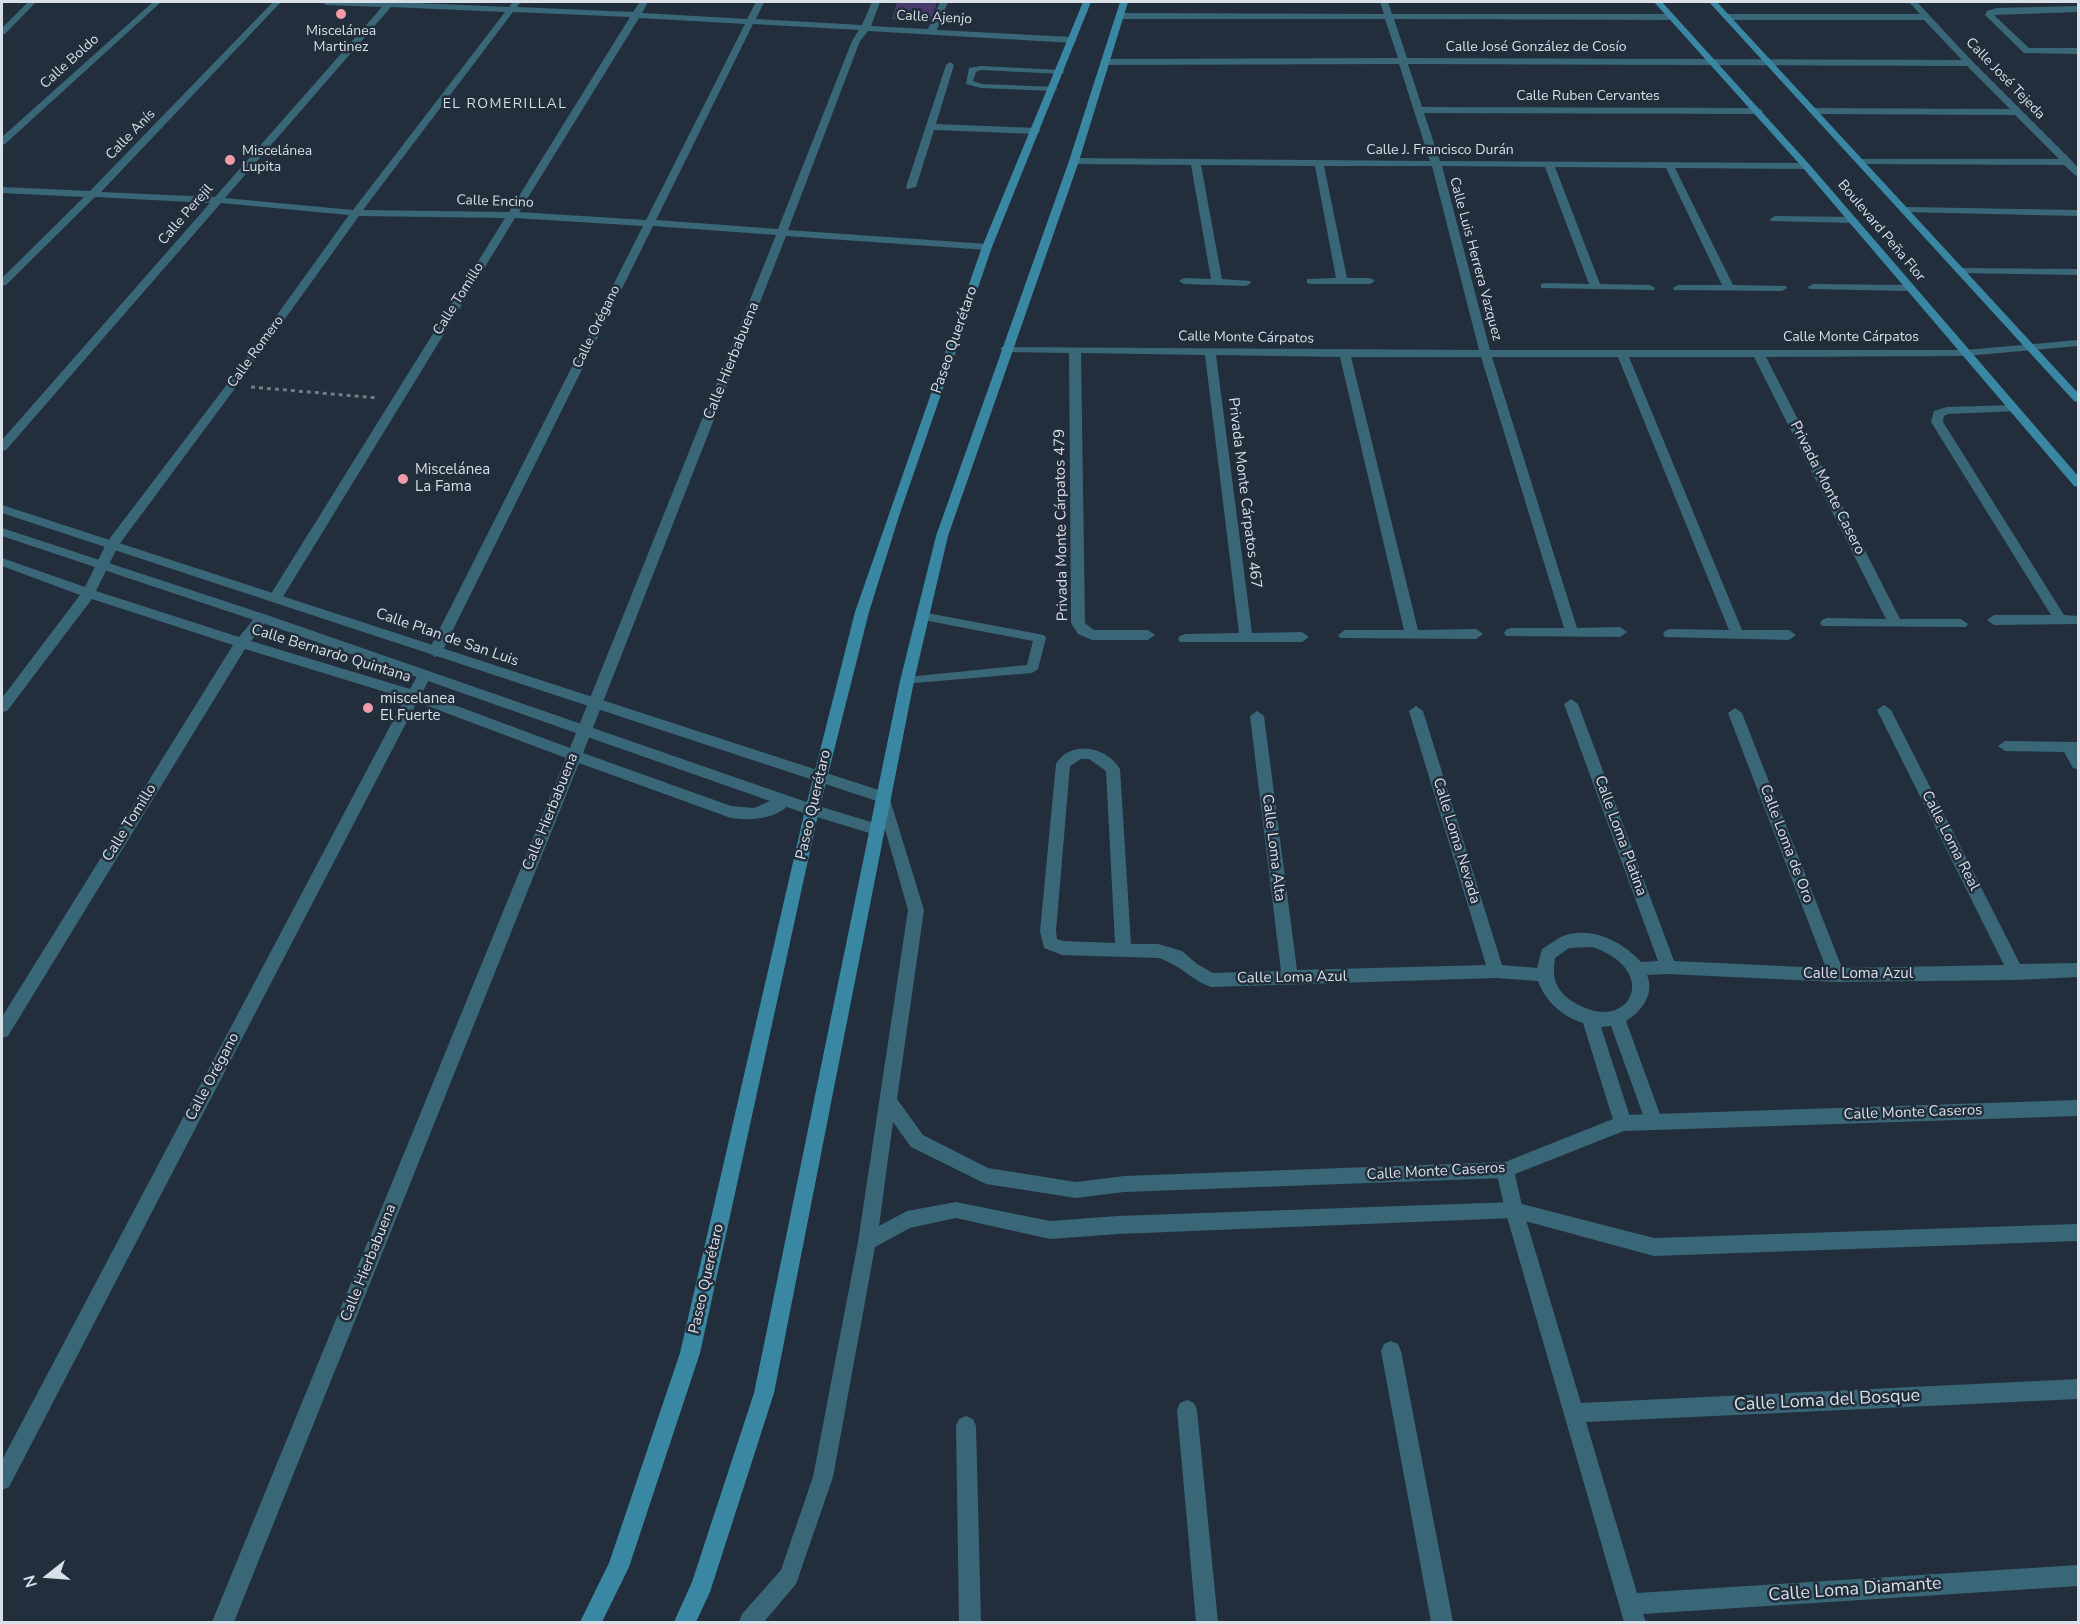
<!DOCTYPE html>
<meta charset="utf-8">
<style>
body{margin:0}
#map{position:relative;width:2080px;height:1624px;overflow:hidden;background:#222e3b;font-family:"Nunito Sans",sans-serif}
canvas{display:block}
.frame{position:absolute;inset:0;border:3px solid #d8dfe7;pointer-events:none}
.north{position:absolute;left:18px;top:1546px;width:60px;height:60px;-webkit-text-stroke:4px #222e3b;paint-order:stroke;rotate:253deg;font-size:16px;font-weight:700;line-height:24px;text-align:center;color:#d8dfe7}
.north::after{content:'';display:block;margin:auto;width:21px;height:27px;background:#d8dfe7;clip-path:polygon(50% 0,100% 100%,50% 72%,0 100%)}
</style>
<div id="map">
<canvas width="2080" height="1624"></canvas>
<div class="frame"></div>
<div class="north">N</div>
</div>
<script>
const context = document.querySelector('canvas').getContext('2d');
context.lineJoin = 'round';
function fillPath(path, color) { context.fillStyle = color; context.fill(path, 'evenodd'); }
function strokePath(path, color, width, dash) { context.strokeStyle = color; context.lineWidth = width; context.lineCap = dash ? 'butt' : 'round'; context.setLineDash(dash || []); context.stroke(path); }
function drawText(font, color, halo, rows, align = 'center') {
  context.font = font + ' "Nunito Sans",sans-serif'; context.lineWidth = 5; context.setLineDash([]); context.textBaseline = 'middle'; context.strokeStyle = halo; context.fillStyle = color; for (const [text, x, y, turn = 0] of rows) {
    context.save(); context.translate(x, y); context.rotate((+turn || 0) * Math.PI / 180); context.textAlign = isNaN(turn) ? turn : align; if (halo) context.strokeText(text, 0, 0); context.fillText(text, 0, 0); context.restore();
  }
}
fillPath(new Path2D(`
 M897,2H937L931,21L892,19Z`), '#4a3a6c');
strokePath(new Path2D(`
 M251,387L378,398`), '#737d88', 3, [4, 4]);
fillPath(new Path2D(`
 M981,66L1061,70L1065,72L1061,74L981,70L976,72L973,81L982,84L1056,87L1057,89L1053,91L981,88L966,84L969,68Z
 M922,612L1044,635L1046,638L1038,669L1032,673L903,684L901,681L907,677L1027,665L1033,641L918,619L916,616Z`), '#396778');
fillPath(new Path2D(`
 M28,2H36L5,34H2V28Z
 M153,2H161L5,144L2,145V137Z
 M273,2H281L101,192L215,197L382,7L326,5L322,2H395L509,7L513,2H521L517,7L633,12L640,2H648L642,13L747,19L756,2H764L756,19L862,25L872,2H880L871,26L928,29L940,2H948L937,30L1073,37L1077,40L1073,43L868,31L860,41L788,230L987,244L992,247L987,250L786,236L583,753L731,806L754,808L784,795L789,797L791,801C781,819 750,821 731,818L579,763L234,1622H212L566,758L417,702L9,1487L2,1490V1460L405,698L245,649L8,1036L2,1038V1017L233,645L92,599L7,711L2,712V698L80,595L2,566V558L85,587L107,542L228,383L349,215L221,203L6,450L2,451V440L210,203L95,197L6,285L2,286V278L84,197L2,193V187L90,191ZM391,7L505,12L353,210L225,198ZM513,12L630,17L509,212L363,210ZM639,18L745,24L646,220L519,212ZM753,24L859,30L852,41L778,229L656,220ZM359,216L505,218L269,597L276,601L281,600L515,218L643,226L428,652L435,657L442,652L653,226L776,235L570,748L422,693L432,674L430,671H420L410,689L251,641L269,618L267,615H257L239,637L96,591L118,546L236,387Z
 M1380,2H1388L1392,14H1671L1675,17L1671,20L1394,19L1407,58L1962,60L1924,20H1727L1723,17L1727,14H1920L1909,2H1917L1972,61L2071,160L2078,168V176L2075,175L2064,165L1860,164L1855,161L1857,159H2059L2015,115L1813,114L1808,111L1813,108L2010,109L1967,66L1408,64L1422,107L1758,108L1763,111L1758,114L1424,113L1440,161L1806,163L1811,166L1806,169L1675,168L1733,285L1786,286L1787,288L1782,291L1674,290L1673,288L1678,285H1722L1666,168L1555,167L1600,284L1650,285L1655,288L1654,290L1541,288V284L1545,283L1589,284L1545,167L1442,166L1490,350H1966L2078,340V346L1966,356L1766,357L1900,619H1961L1968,624L1966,627L1822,626L1820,623L1822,620L1827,618L1886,619L1754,357H1629L1742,630H1789L1796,635L1789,640L1665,637L1663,634L1665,631L1670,629L1729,630L1618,357H1492L1577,628L1620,627L1627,632L1620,637L1506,636L1504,633L1506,630L1511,628H1564L1481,357H1351L1418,630L1476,629L1483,634L1476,639L1340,638L1338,635L1345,630H1404L1340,357L1216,355L1252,633L1302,632L1309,637L1302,642H1180L1178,639L1180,636L1185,634L1239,633L1205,355L1081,353L1085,623L1094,630H1148L1155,635L1148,640H1092L1078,634L1071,623L1069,353L1006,352L1000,349L1002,347L1479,350L1432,166H1324L1347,278H1370L1375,281L1370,284H1311L1307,283V279L1336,278L1315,166L1201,165L1222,279L1250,281L1251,283L1246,286L1184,284L1179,281L1184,278L1211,279L1191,165L1074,164L1069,161L1074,158L1430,161L1399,64L1104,65L1100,62L1104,59L1398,58L1385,19H1120L1116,16L1120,13L1384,14Z
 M2078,6V12L1994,15L2029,48H2078V54L2024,53L1985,15L1987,11L1997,8Z
 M950,62L954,65L936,124L1036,128L1041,131L1036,134L934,130L916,187L907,189L906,187L946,65Z
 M1907,207L2078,210V216L1903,212L1902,210Z
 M1775,216L1853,217L1858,220L1853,223L1771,221L1770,219Z
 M1961,268L2078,269V275L1957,273L1956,271Z
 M1813,284L1910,285L1915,288L1910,291L1809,289L1808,287Z
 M2014,405L2018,407V411L1948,414L1944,416L1943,422L2064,615L2078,616V624L1994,625L1987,620L1994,615H2051L1931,422L1934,411L1947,407Z
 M1571,699L1578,704L1674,961L1826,968L1728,713L1735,708L1742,713L1842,968L2004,965L1877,710L1884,705L1891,710L2020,964L2078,963V977L2016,980L1837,982L1668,974L1647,975C1655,994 1642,1011 1626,1021L1662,1120L1659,1126L1653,1128L1647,1126L1611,1026L1601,1027L1632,1123L1629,1129L1623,1131L1617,1129L1614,1123L1583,1023C1563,1017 1545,1001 1538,981L1496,978L1211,987C1191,980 1178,963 1158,958L1062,955L1044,948L1040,931L1056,764C1071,739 1107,747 1120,769L1131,944H1158L1182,951L1197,964L1213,973L1281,971L1250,716L1257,711L1264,716L1297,970L1486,965L1409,711L1416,706L1423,711L1502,965L1537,968L1542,949C1549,945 1556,939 1563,936C1591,926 1622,941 1641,962L1658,961L1564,704ZM1081,759H1089L1106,771L1115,943L1063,941L1057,939L1056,931L1070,766ZM1592,947C1664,971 1628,1038 1572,1001C1555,990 1552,977 1555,958L1569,948Z
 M2005,741L2078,742V769L2073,768L2064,752L2005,751L1998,746Z
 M1505,1162L1511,1164L1514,1170L1523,1210L1581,1403L2078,1379V1399L1586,1422L1637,1593L2078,1565V1586L1643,1614L1646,1622H1624L1505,1210L1496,1170L1499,1164Z
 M1391,1341L1398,1344L1401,1351L1453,1622H1431L1381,1351L1384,1344Z
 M1187,1400L1194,1403L1197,1410L1218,1622H1196L1177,1410L1180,1403Z
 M966,1416L973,1419L976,1426L981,1622H959L956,1426L959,1419Z`), '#396778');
fillPath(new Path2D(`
 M2,505L888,793L924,910L897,1099L923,1135L988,1168L1076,1182L1124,1176L1505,1162L1623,1115L2078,1100V1116L1624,1131L1505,1178L1124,1192L1076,1198L986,1184L911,1147L893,1122L879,1226L907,1211L956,1202L1050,1221L1118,1216L1514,1202L1654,1238L2078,1224V1241L1654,1256L1514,1218L1118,1234L1050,1239L956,1218L910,1228L875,1247L833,1477L796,1584L764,1622H739L742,1614L781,1570L813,1477L858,1242L908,910L877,801L2,513Z
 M2,528L267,615L815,805L881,825L884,829L881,833L876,835L807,814L257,621L2,536Z`), '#396778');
fillPath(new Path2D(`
 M1083,2H1091L992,247L900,513L869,612L819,810L700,1353L629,1567L602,1622H580L609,1563L680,1353L805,810L855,612L982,247Z
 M1120,2H1128L1079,161L948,536L914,681L774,1393L710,1592L696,1622H674L692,1582L754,1393L900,681L936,536L1069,161Z
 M1654,2H1662L1809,164L2078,476V487L2074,486L1803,168Z
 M1709,2H1717L2078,393V402L2074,401Z`), '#3987a2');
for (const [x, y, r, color] of [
 [341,14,6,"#f39aa9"],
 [230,160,6,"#f39aa9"],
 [403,479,6,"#f39aa9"],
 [368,708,6,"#f39aa9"]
]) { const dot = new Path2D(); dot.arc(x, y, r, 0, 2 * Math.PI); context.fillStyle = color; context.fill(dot); strokePath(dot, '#222e3b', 2); }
drawText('14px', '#d8dfe7', '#222e3b', [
 ["Calle Ajenjo",934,18,3],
 ["Calle José González de Cosío",1536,48],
 ["Calle Boldo",70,62,-42],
 ["Calle José Tejeda",2005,79,46],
 ["Calle Ruben Cervantes",1588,97],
 ["Calle Anís",131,135,-46],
 ["Calle J. Francisco Durán",1440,151],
 ["Calle Encino",495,202,2],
 ["Calle Perejil",186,215,-49],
 ["Boulevard Peña Flor",1881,231,50],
 ["Calle Luis Herrera Vazquez",1475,259,75],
 ["Calle Tomillo",459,299,-58],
 ["Calle Orégano",597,327,-64],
 ["Calle Monte Cárpatos",1246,338,1],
 ["Calle Monte Cárpatos",1851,338],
 ["Calle Romero",256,352,-54]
]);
drawText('14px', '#d8dfe7', '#222e3b', [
 ["Miscelánea",341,32],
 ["Martinez",341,48],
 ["Miscelánea",242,152,"left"],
 ["Lupita",242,168,"left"]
]);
context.letterSpacing = '1.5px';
drawText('14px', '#d8dfe7', '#222e3b', [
 ["EL ROMERILLAL",505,105]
]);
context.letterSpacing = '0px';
drawText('15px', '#d8dfe7', '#222e3b', [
 ["Paseo Querétaro",955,340,-71],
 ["Calle Hierbabuena",732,361,-68],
 ["Privada Monte Casero",1827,488,63],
 ["Privada Monte Cárpatos 467",1244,493,83],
 ["Privada Monte Cárpatos 479",1062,525,-91],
 ["Calle Plan de San Luis",447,638,19],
 ["Calle Bernardo Quintana",331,654,17],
 ["Paseo Querétaro",814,805,-77],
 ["Calle Hierbabuena",551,812,-68],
 ["Calle Tomillo",130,823,-58],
 ["Calle Loma Platina",1620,836,70],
 ["Calle Loma Nevada",1456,841,73],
 ["Calle Loma Real",1950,841,63],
 ["Calle Loma de Oro",1786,844,69],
 ["Calle Loma Alta",1273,848,83],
 ["Calle Loma Azul",1858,974],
 ["Calle Loma Azul",1292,978,-1],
 ["Calle Orégano",213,1077,-62],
 ["Calle Monte Caseros",1913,1113,-2],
 ["Calle Monte Caseros",1436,1172,-3],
 ["Calle Hierbabuena",369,1263,-68],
 ["Paseo Querétaro",707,1279,-77]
]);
drawText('15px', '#d8dfe7', '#222e3b', [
 ["Miscelánea",415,470],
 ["La Fama",415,487],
 ["miscelanea",380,699],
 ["El Fuerte",380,716]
], 'left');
drawText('18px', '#d8dfe7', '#222e3b', [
 ["Calle Loma del Bosque",1827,1401,-3],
 ["Calle Loma Diamante",1855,1590,-4]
]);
</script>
